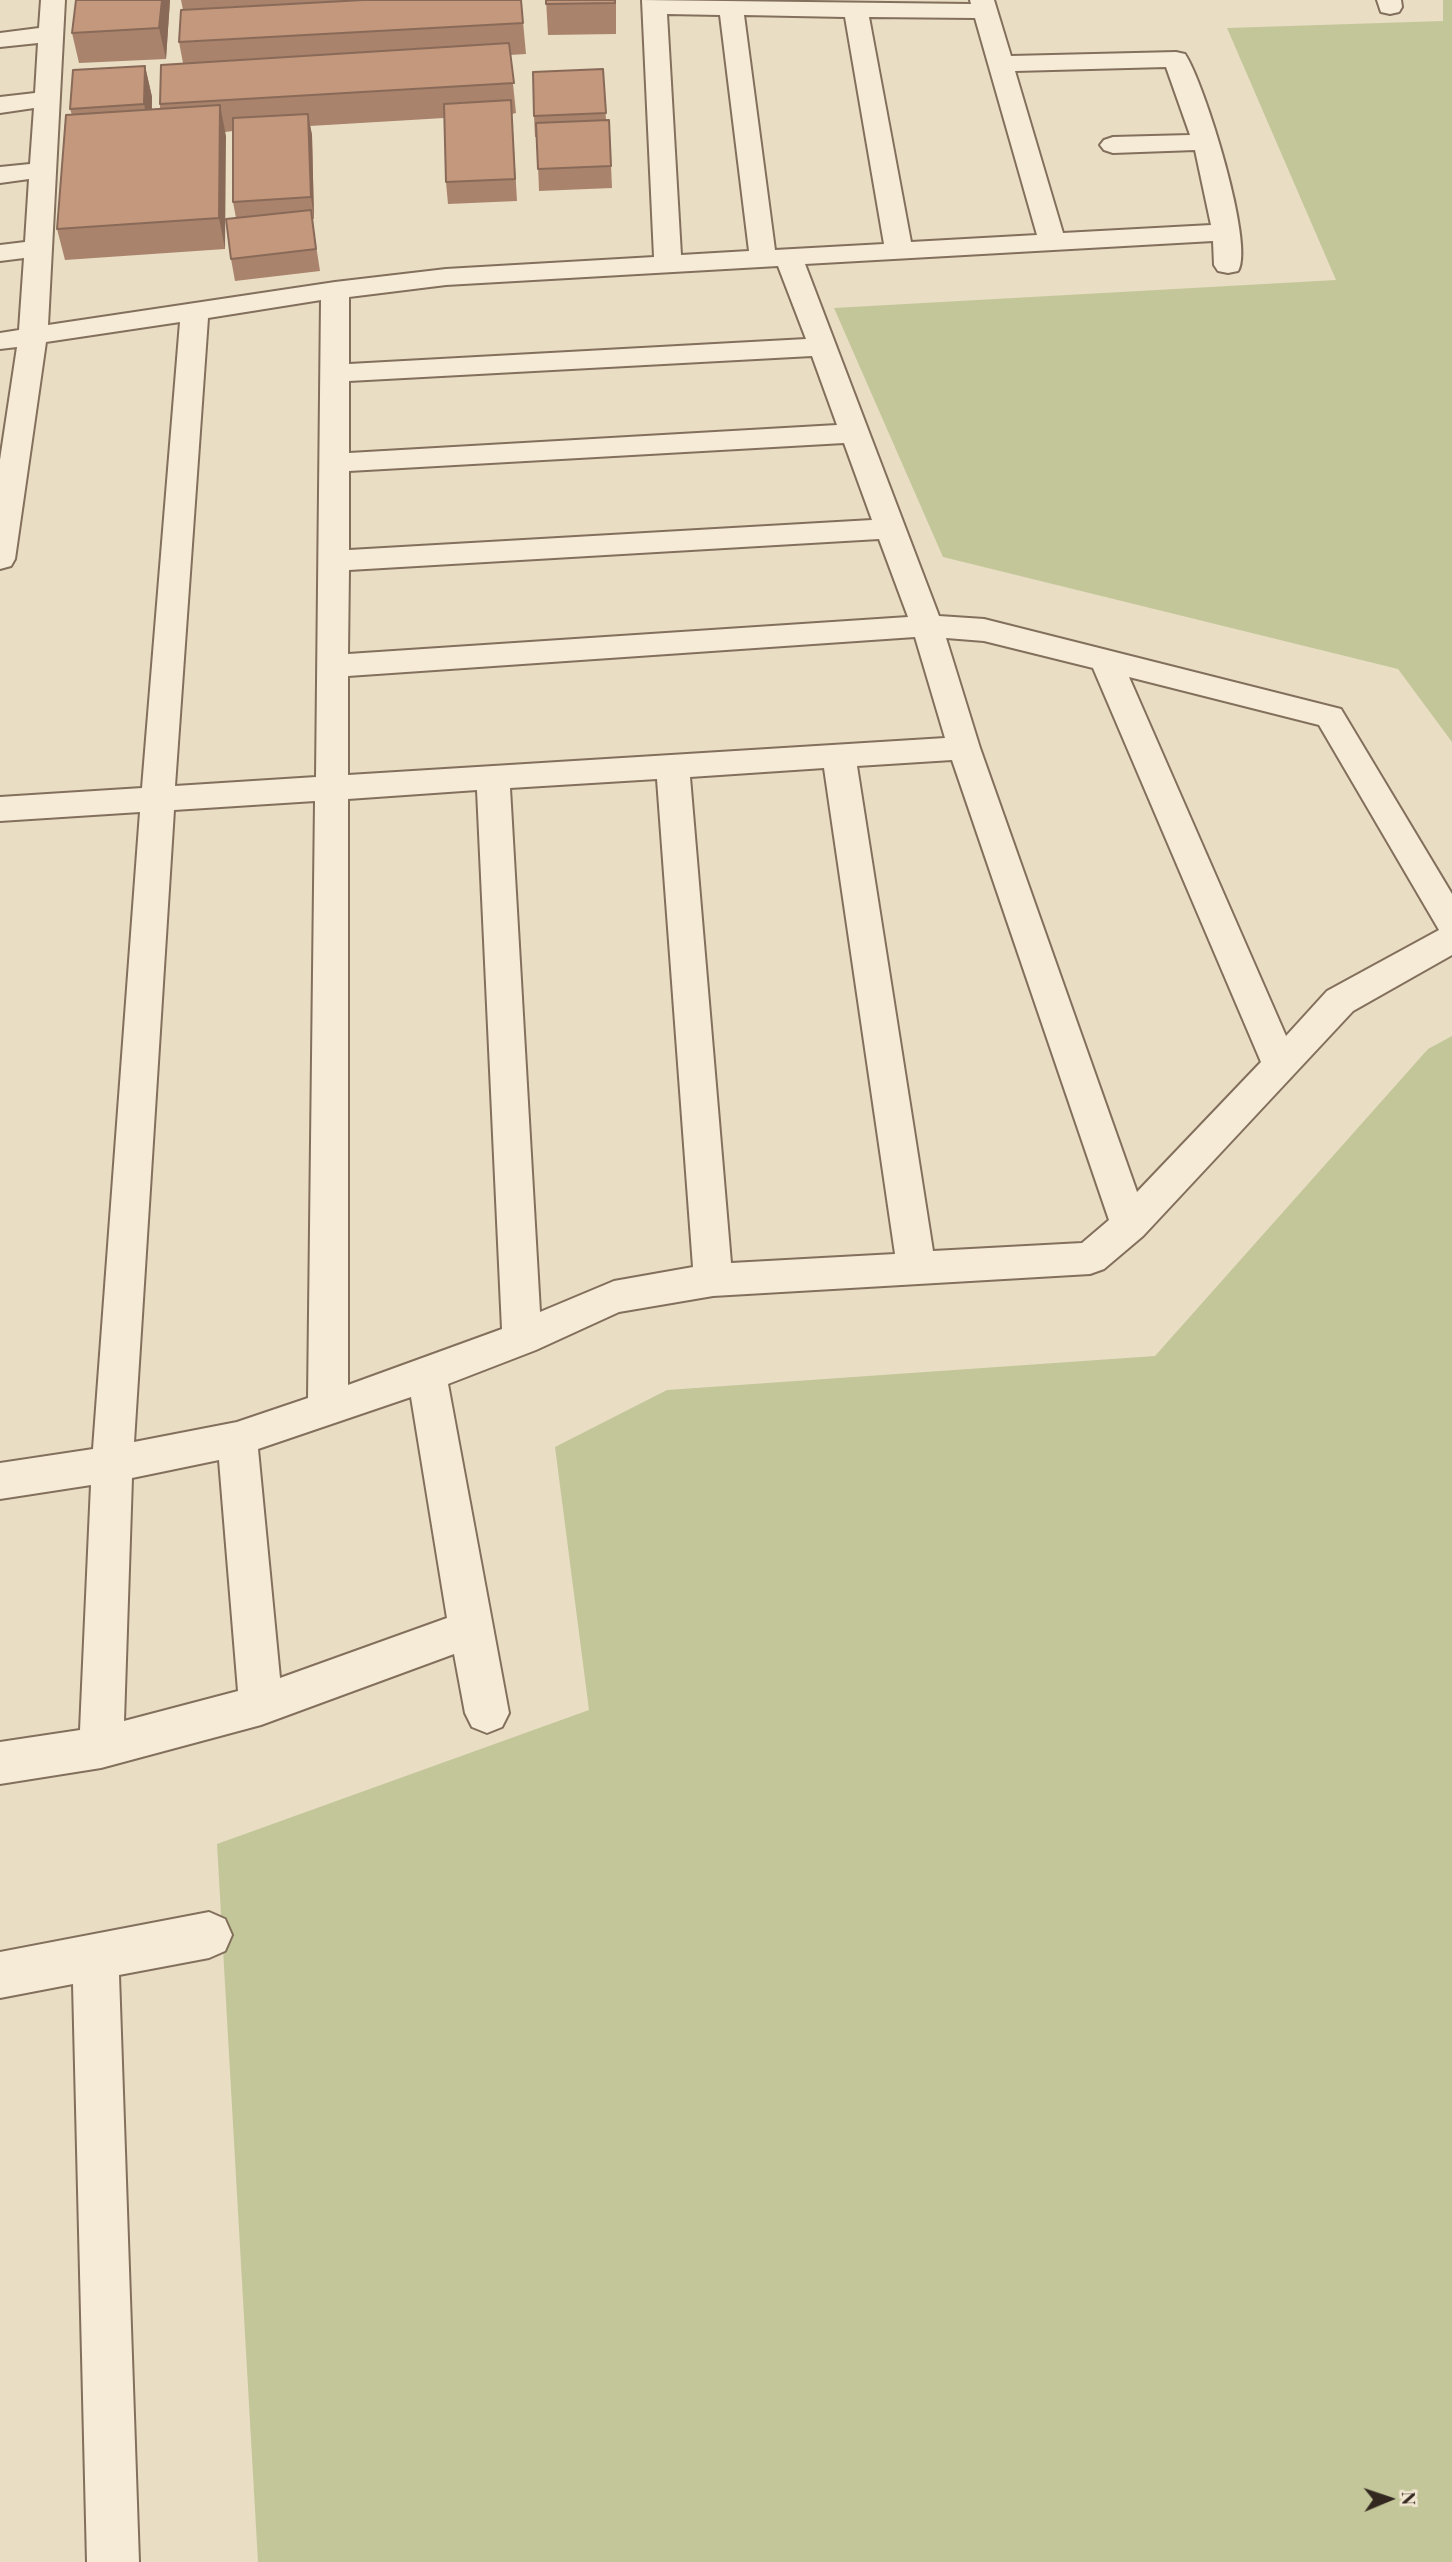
<!DOCTYPE html>
<style>
body{margin:0}
#map{position:relative;width:1452px;height:2562px;overflow:hidden;background:#e9ddc4;font-family:"Playfair Display",serif}
canvas{display:block}
.north{position:absolute;left:1354px;top:2464px;width:70px;height:70px;-webkit-text-stroke:5px #f2e7d2;paint-order:stroke;rotate:88deg;font-size:19px;font-weight:700;line-height:28px;text-align:center;color:#33281f}
.north::after{content:'';display:block;margin:auto;width:24px;height:32px;background:#33281f;clip-path:polygon(50% 0,100% 100%,50% 72%,0 100%)}
</style>
<div id="map">
<canvas width="1452" height="2562"></canvas>
<div class="north">N</div>
</div>
<script>
const context = document.querySelector('canvas').getContext('2d');
context.lineJoin = 'round';
function fillPath(path, color) { context.fillStyle = color; context.fill(path, 'evenodd'); }
function strokePath(path, color, width, dash) { context.strokeStyle = color; context.lineWidth = width; context.lineCap = dash ? 'butt' : 'round'; context.setLineDash(dash || []); context.stroke(path); }
fillPath(new Path2D(`
 M1443,0H1452V742L1398,669L943,557L834,308L1336,280L1227,28L1443,21Z
 M1452,1036V2562H258L217,1844L589,1710L555,1447L667,1390L1155,1356L1428,1049Z`), '#c3c699');
const minor = new Path2D(`
 M41,0H65L48,325L335,282L446,269L654,257L642,0L971,4L970,0H994L1011,56L1176,52L1185,54C1204,82 1255,246 1238,271L1228,273L1218,271L1214,265L1213,241L805,264L939,616L984,619L1341,709L1452,894V955L1353,1011L1143,1236L1104,1269L1090,1274L713,1296L619,1312L536,1350L448,1384L509,1713L502,1727L487,1733L472,1727L465,1713L454,1654L261,1725L101,1768L0,1784V1742L80,1730L91,1485L0,1499V1463L93,1449L140,812L0,821V797L142,788L180,322L46,342L15,559L11,566L0,569V460L17,347L0,349V333L19,330L24,258L0,261V245L25,242L29,179L0,183V167L30,164L34,108L0,113V97L35,93L38,43L0,47V33L39,28ZM667,14L720,15L749,251L681,255ZM744,15L845,17L884,244L775,250ZM869,17L975,18L1037,235L911,242ZM1166,67L1190,135L1113,137L1104,140L1100,145L1104,150L1113,153L1195,150L1211,225L1063,233L1015,71ZM778,266L806,339L349,364V297L446,285ZM321,300L316,777L175,786L208,318ZM812,356L837,425L349,453V381ZM844,443L872,520L349,550V471ZM879,539L908,617L348,654L349,570ZM915,637L945,738L348,775V676ZM946,638L984,641L1093,668L1261,1062L1137,1192L980,748ZM1129,677L1319,725L1439,930L1327,991L1286,1036ZM952,760L1109,1220L1082,1243L933,1251L857,766ZM824,768L895,1254L731,1263L690,777ZM657,779L693,1267L614,1281L540,1312L510,788ZM477,790L502,1329L348,1385V799ZM315,801L308,1398L237,1422L134,1442L174,810ZM411,1397L447,1618L280,1678L258,1449ZM219,1460L238,1691L124,1721L132,1478Z
 M1377,0H1401L1402,7L1399,12L1390,14L1381,12Z
 M209,1912L225,1919L232,1935L225,1951L209,1958L119,1975L139,2562H87L73,1984L0,1998V1952Z`);
strokePath(minor, '#826f5c', 4);
fillPath(minor, '#f5ebd6');
fillPath(new Path2D(`
 M76,0H170L166,59L79,63L72,33Z
 M181,0H521L526,54L510,55L516,113L512,114L517,201L448,204L446,182L444,118L310,126L312,135L314,219H312L320,271L235,281L231,259L236,218L233,202V131L225,132V249L65,260L57,229L72,115L70,109L145,66L152,97V109H160V104L183,63L179,42L183,10Z
 M546,0H616V34L548,35Z
 M603,69L606,120H609L612,188L539,191L537,137H535L534,116Z`), '#a9836c');
fillPath(new Path2D(`
 M162,0H170L166,59L159,28Z
 M145,66L152,97L151,135L144,104Z
 M220,105L226,136L225,249L219,218Z
 M308,114L312,135L314,219L311,197Z`), '#896a58');
const building = new Path2D(`
 M76,0H162L159,28L72,33Z
 M363,0H521L523,23L179,42L181,10Z
 M546,0H615V3L546,4Z
 M509,43L514,83L160,104L161,65Z
 M145,66L144,104L70,109L73,70Z
 M603,69L606,113L534,116L533,72Z
 M511,100L515,179L446,182L444,104Z
 M220,105L219,218L57,229L66,115Z
 M308,114L311,197L233,202V118Z
 M609,120L611,166L538,169L536,123Z
 M311,210L316,249L231,259L226,219Z`);
fillPath(building, '#c4987d');
strokePath(building, '#896a58', 2);
</script>
